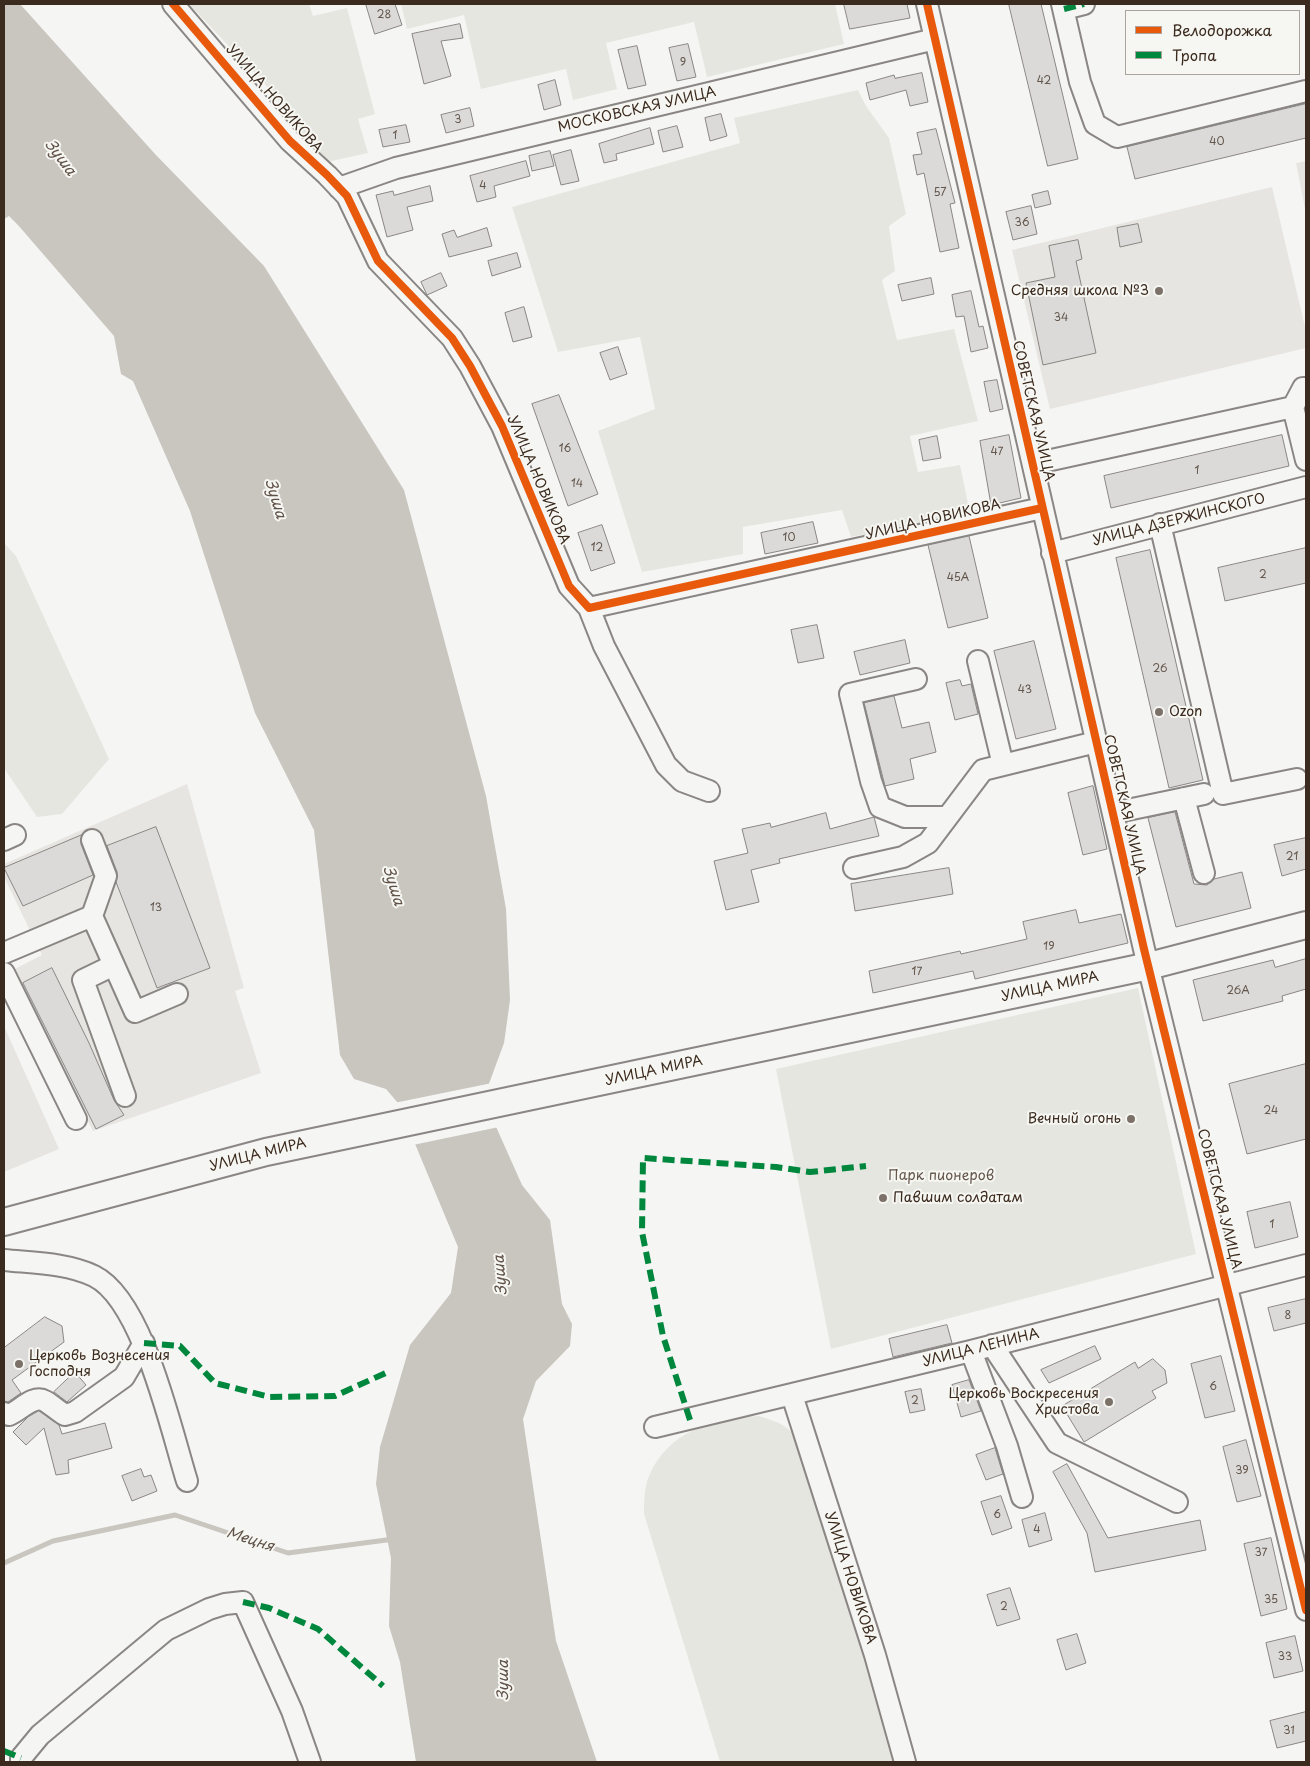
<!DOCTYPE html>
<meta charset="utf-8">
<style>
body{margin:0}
#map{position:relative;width:1310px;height:1766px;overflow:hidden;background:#f5f5f3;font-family:"Playpen Sans",sans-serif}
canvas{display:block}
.frame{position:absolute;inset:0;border:5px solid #3b2a1e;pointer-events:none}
.legend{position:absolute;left:1125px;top:10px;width:175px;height:65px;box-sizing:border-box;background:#f6f6f2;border:1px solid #aba49d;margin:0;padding:6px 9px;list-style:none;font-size:15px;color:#3b2a1e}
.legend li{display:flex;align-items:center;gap:10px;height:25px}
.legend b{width:25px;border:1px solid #aba49d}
</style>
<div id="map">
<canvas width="1310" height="1766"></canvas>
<div class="frame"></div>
<ul class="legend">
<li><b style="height:6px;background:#e8590c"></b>Велодорожка</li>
<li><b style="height:6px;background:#00873e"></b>Тропа</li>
</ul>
</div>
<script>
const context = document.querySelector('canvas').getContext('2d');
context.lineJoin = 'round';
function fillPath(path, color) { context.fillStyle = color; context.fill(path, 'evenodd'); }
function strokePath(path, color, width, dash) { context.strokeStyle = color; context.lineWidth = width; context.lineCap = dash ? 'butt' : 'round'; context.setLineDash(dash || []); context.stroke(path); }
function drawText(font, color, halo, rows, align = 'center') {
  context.font = font + ' "Playpen Sans",sans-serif'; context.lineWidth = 4; context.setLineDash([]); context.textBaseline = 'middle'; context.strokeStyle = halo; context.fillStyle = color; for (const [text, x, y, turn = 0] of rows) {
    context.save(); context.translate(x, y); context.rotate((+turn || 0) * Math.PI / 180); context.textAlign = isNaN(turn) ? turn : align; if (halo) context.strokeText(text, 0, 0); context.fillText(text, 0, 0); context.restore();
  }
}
fillPath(new Path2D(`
 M1306,161V214L1296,163Z
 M1272,187L1306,331V348L1050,409L1012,250Z
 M187,784L244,988L235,991L261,1073L93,1131L11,971L42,955L4,877V864Z
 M4,1026L59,1149L4,1172Z`), '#e7e5e2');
fillPath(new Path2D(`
 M189,4H309L313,16L347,8L375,114L358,119L368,153L327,162L307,149L274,94Z
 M401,4H835L844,44L707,77L694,22L606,43L617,89L573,100L566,69L481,89L464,15L407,29Z
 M858,90L866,106L889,138L906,214L889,226L895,271L882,280L897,340L954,329L978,421L910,436L918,472L960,465L970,513L851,537L842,510L743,527V554L642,572L598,431L655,409L640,337L558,352L512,207L740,143L734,118Z
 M4,543L16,556L109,759L62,814L37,817L4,768Z
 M1138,988L1196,1254L831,1349L776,1069Z
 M759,1416C785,1424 790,1427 805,1450L897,1762H720L644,1514C644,1502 644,1487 649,1476C668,1431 713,1418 759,1416Z`), '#e6e6e1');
fillPath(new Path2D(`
 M4,4H20L155,154L264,266L404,490L486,796L506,909L510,1000L504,1043L487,1089L489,1111L522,1185L550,1220L562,1304L572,1324L570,1346L536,1381L523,1419L556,1641L597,1762H416L400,1662L389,1626L391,1558L376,1484L380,1447L410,1345L451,1293L458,1247L398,1103L386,1089L354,1079L340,1055L314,830L255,713L190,511L133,381L121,374L114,336L18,225L9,216L4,219Z`), '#c9c5bf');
fillPath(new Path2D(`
 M492,1083L490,1089L491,1110L499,1127L413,1145L394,1103Z`), '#f5f5f3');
strokePath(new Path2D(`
 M4,1563L53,1541L175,1515L288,1553L394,1539`), '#c9c5bf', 5);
const building = new Path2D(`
 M366,4H395L402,25L375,34Z
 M844,4H907L910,18L850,29Z
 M1009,4H1041L1078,159L1048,166Z
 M460,24L463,38L441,41L451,76L424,84L412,34Z
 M688,44L696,77L677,81L669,48Z
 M637,46L646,85L628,89L618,50Z
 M922,73L928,102L910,106L906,90L870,100L866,83L894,75L895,78Z
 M555,80L561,105L544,110L538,85Z
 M1306,104V138L1135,179L1127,147Z
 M470,108L474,126L446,133L441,115Z
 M721,114L727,136L710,141L705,118Z
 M406,125L410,142L383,147L379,130Z
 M677,126L683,147L663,152L658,131Z
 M650,128L654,144L616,154L617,160L604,163L599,144Z
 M936,129L955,203L950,204L959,248L940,252L924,173L917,175L913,155L922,154L917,133Z
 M571,150L579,181L561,185L553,155Z
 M550,151L554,166L532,171L529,156Z
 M526,161L530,176L494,186L496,197L477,202L470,176Z
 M430,186L433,201L407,207L413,230L387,237L376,195L393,191L394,195Z
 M1048,191L1051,204L1035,208L1032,195Z
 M1031,206L1037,234L1013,240L1006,212Z
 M1138,224L1142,242L1120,247L1117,228Z
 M487,228L492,246L449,257L442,234L454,230L457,237Z
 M1078,240L1082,259L1076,261L1096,353L1043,365L1026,283L1055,277L1049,246Z
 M517,253L521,267L492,276L488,261Z
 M441,273L447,286L427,295L421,282Z
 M931,278L934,294L902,301L898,285Z
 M971,291L979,327L983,326L988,348L971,352L964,316L956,317L952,295Z
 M524,307L532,337L513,342L505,313Z
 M618,347L627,374L610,380L600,353Z
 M997,380L1003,409L990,412L984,382Z
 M559,395L598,494L568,506L532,404Z
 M1009,435L1021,498L991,505L980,441Z
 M1282,435L1289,466L1111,508L1104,476Z
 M937,436L941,458L923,461L919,440Z
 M813,522L818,543L765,554L761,533Z
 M602,525L615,563L591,571L578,533Z
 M969,536L988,618L948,628L928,545Z
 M1306,548V583L1225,601L1218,568Z
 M1150,550L1203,780L1169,788L1116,558Z
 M817,625L824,658L798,663L791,630Z
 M905,640L910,663L860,675L854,652Z
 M1034,641L1056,729L1016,739L994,651Z
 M960,680L962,686L971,684L978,714L955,720L946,683Z
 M894,696L902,728L929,722L936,752L910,759L914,779L885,786L864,703Z
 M1093,786L1107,849L1083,855L1068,793Z
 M1175,812L1194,884L1207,885L1214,879L1242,872L1251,908L1176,927L1148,818Z
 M826,813L830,829L874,817L879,836L779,859L780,863L751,870L759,902L726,910L714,861L748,853L742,829L770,823L771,827Z
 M156,827L210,968L157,988L116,882L117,872L107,846Z
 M82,835L81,844L93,875L23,906L4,868Z
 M1306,838V869L1282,876L1274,845Z
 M949,868L953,894L855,911L851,884Z
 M1076,910L1079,923L1121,914L1128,943L975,979L973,971L873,993L869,971L960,951L961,954L1027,939L1023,922Z
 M1306,959V989L1282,996L1283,1001L1203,1021L1193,980L1273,960L1275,967Z
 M52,968L89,1043L114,1100L124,1115L96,1129L23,983Z
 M1306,1064V1139L1247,1154L1229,1084Z
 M1290,1202L1298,1237L1255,1248L1247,1212Z
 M1306,1299V1323L1274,1331L1268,1308Z
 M45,1317L62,1326L64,1342L12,1380L21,1393L8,1402L4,1401V1348Z
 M947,1325L952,1343L893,1357L889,1339Z
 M1095,1346L1101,1359L1049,1383L1041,1370Z
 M1221,1356L1235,1411L1205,1418L1191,1364Z
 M1153,1359L1165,1370L1167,1383L1152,1391L1156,1398L1084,1442L1062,1406L1135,1362L1138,1368Z
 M75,1372L86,1385L67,1402L54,1392Z
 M969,1380L981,1411L961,1417L952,1385Z
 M921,1389L925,1410L910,1413L905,1392Z
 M39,1411L59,1425L62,1434L105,1423L112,1448L68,1460L69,1473L56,1475L44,1428L26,1445L13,1432L28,1417Z
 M1246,1440L1261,1496L1237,1502L1223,1447Z
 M995,1448L1003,1474L986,1480L976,1455Z
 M1067,1464L1108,1538L1200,1520L1206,1550L1095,1572L1087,1533L1053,1472Z
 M141,1469L144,1477L151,1475L157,1491L132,1501L122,1476Z
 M1001,1496L1012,1528L992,1535L981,1502Z
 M1045,1513L1052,1540L1029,1547L1022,1520Z
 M1271,1538L1287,1609L1261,1616L1244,1544Z
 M1010,1588L1020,1619L997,1626L987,1595Z
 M1077,1634L1086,1663L1066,1670L1057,1640Z
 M1295,1636L1303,1671L1274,1678L1266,1643Z
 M1306,1712V1741L1277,1748L1270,1721Z`);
fillPath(building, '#dbdad8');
strokePath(building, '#8a8683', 1);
const minor = new Path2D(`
 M173,4L290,141L327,175L347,196L378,261L452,338L470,366L502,426L569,586L589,608L604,646L666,765L682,781L709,791
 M927,4L1144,949L1306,1610
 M1062,4L1080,82L1095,124L1117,137L1306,91
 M1064,9L1084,4
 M339,188L396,168L935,39
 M1293,407L1303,388H1306
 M1033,464L1293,407L1306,460
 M1160,524L1223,794L1297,779
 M1052,553L1306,487
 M589,608L1042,508
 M978,661L1003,765
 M916,679L850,694L871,781L880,807L905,817H947
 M1184,798L1204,873
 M1113,813L1204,794
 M4,840L15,835
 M854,868L903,857L928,843L983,770L1096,742
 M92,916L106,876L92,840
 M4,953L92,916L135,1012L177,994
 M114,965L83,980L125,1096
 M4,973L76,1119
 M4,1260C33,1263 67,1263 94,1276C143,1300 171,1430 187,1481
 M992,1345L1057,1443L1177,1502
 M971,1351L1007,1446L1022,1497
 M792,1395L875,1655L905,1762
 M4,1413L9,1415C20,1411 33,1394 45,1401C52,1405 58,1411 65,1415L75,1412L124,1377L144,1343
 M655,1427L971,1351L1306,1265
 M21,1762V1758L40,1735L166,1630L209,1609L225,1604L243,1602L292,1711L310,1762`);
const major = new Path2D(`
 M4,1222L266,1152L1149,966L1306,925`);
strokePath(minor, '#8a8683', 24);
strokePath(major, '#8a8683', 30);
strokePath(minor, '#f5f5f3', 20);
strokePath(major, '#f5f5f3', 26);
strokePath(new Path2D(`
 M1064,9L1084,4
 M144,1343L180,1346L215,1383L270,1397L335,1396L390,1371
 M690,1420L663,1336L642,1232L643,1158L776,1167L810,1172L866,1166
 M243,1602L269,1608L318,1629L383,1686
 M4,1751L21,1758`), '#00873e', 6, [12, 6]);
strokePath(new Path2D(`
 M173,4L290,141L327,175L347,196L378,261L452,338L470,366L502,426L569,586L589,608L1042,508
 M927,4L1144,949L1306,1610`), '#e8590c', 8);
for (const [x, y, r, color] of [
 [1159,291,5,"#7c7169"],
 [1159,712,5,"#7c7169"],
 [1131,1119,5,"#7c7169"],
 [883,1198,5,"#7c7169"],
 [19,1364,5,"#7c7169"],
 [1109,1402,5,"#7c7169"]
]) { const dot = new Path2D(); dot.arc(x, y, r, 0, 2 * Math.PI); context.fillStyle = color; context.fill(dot); strokePath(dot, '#f6f6f2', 2); }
drawText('11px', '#63564c', null, [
 ["28",384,15],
 ["9",683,63],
 ["42",1044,81],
 ["3",458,120],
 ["1",395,136],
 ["40",1217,142],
 ["4",483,186],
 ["57",940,193],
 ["36",1022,223],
 ["34",1061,318],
 ["16",565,449],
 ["47",997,452],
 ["1",1197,471],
 ["14",577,484],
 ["10",789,538],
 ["12",597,548],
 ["2",1263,575],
 ["45А",958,578],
 ["26",1160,669],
 ["43",1025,690],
 ["21",1292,857],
 ["13",156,908],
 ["19",1049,947],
 ["17",917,972],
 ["26А",1238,991],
 ["24",1271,1111],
 ["1",1272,1225],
 ["8",1288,1316],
 ["6",1213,1387],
 ["2",915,1401],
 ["39",1242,1471],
 ["6",997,1515],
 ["4",1037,1530],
 ["37",1261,1553],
 ["35",1271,1600],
 ["2",1004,1607],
 ["33",1285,1657],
 ["31",1289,1731]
]);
drawText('14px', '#3b2a1e', '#f6f6f2', [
 ["УЛИЦА НОВИКОВА",274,99,49],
 ["МОСКОВСКАЯ УЛИЦА",637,110,-13],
 ["СОВЕТСКАЯ УЛИЦА",1033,411,77],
 ["УЛИЦА НОВИКОВА",538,480,67],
 ["УЛИЦА НОВИКОВА",933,520,-13],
 ["УЛИЦА ДЗЕРЖИНСКОГО",1179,520,-14],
 ["СОВЕТСКАЯ УЛИЦА",1124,805,77],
 ["УЛИЦА МИРА",1050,987,-12],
 ["УЛИЦА МИРА",654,1071,-12],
 ["УЛИЦА МИРА",258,1155,-14],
 ["СОВЕТСКАЯ УЛИЦА",1219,1199,76],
 ["УЛИЦА ЛЕНИНА",981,1348,-14],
 ["УЛИЦА НОВИКОВА",850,1578,72]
]);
drawText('14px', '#3b2a1e', '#f6f6f2', [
 ["Средняя школа №3",1149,291],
 ["Ozon",1169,712,"left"],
 ["Вечный огонь",1121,1119],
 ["Павшим солдатам",893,1198,"left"],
 ["Церковь Вознесения",29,1356,"left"],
 ["Господня",29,1372,"left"],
 ["Церковь Воскресения",1099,1394],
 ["Христова",1099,1410]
], 'right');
drawText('14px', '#63564b', '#f6f6f2', [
 ["Парк пионеров",941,1176]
]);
drawText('italic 15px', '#605248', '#f6f6f2', [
 ["Зуша",60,158,53],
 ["Зуша",275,499,73],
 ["Зуша",393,886,73],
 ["Зуша",501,1275,-95],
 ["Мецня",250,1540,18],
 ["Зуша",504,1680,-90]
]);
</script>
